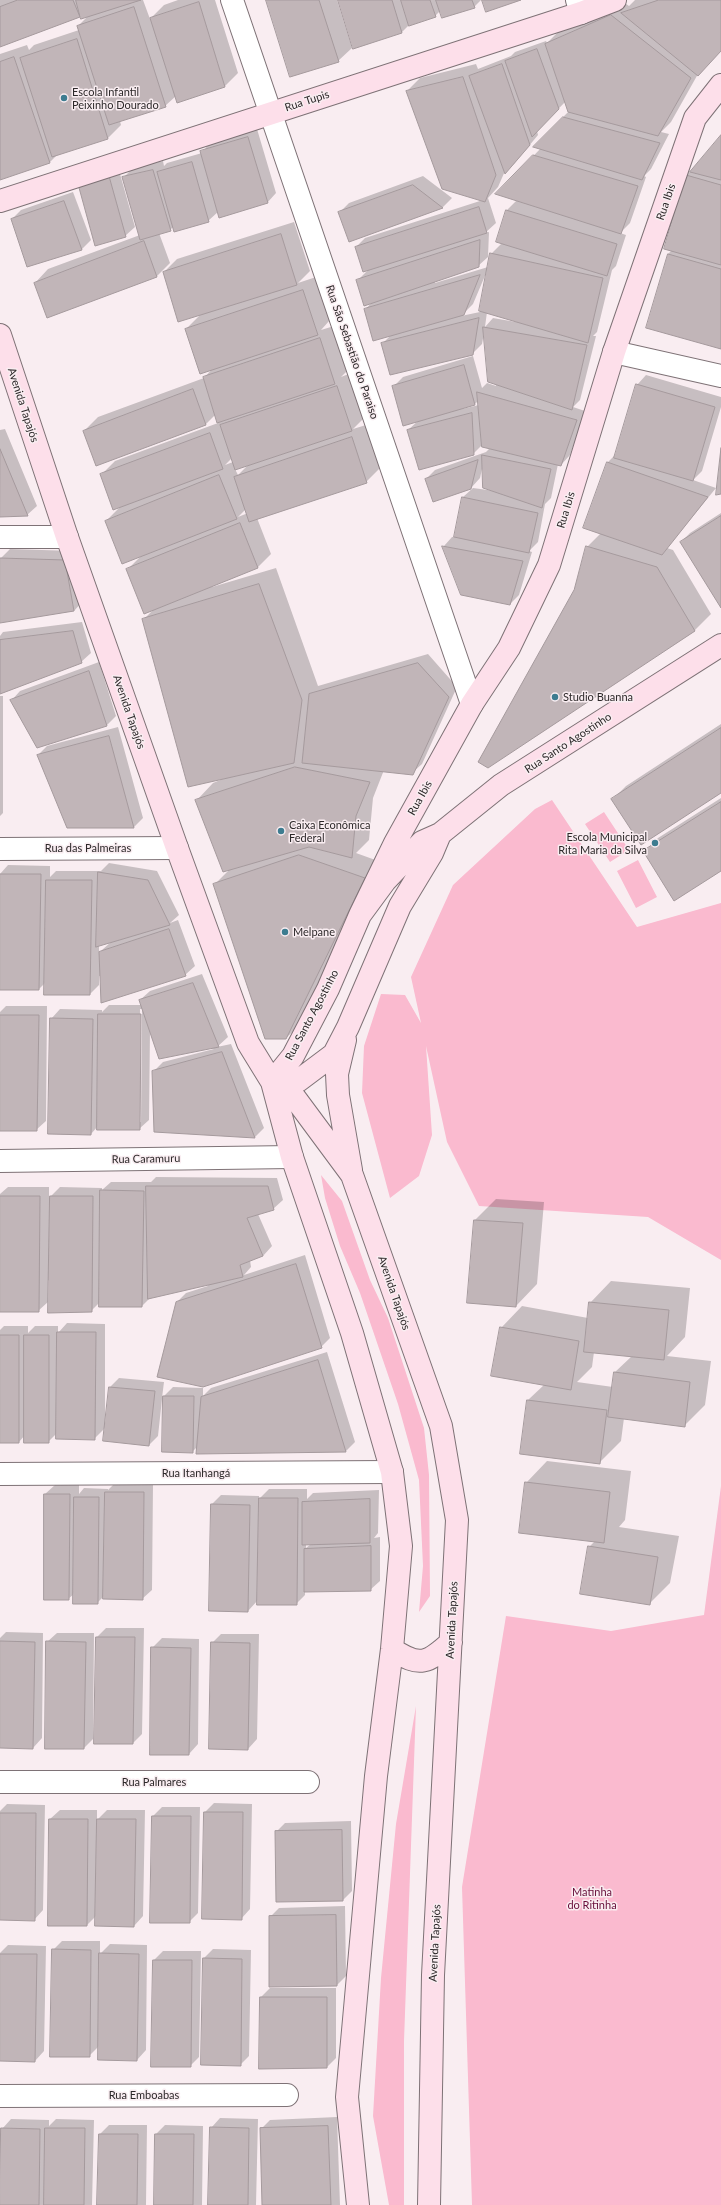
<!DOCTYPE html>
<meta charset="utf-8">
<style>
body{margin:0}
canvas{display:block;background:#f9edf1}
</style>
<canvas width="721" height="2205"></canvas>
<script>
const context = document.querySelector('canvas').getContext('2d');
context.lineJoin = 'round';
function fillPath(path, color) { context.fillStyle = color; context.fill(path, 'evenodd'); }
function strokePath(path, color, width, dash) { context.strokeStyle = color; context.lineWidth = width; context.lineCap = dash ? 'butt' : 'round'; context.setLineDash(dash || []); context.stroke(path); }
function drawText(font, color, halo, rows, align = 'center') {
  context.font = font + ' Lato,sans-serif'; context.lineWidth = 3; context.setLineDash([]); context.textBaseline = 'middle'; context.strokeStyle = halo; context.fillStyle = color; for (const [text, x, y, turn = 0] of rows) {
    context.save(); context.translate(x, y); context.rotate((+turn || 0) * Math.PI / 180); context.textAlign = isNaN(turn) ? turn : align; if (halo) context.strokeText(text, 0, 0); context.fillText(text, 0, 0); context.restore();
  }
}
fillPath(new Path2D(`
 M552,800L637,927L721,903V1260L648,1217L479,1206L447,1142L426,1046L432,1135L419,1176L390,1198L362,1093L364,1046L381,994L405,995L421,1023L411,977L453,885L535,809Z
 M604,812L629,850L610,862L585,824Z
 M638,860L657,897L636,908L617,871Z
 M321,1175L342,1201L370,1280L388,1318L424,1428L429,1475L430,1596L419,1612L423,1566L419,1480L398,1404L360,1293L340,1246L325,1198Z
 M721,1486V2205H472L462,1887L506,1616L611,1631L704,1615Z
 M416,1706L404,2041V2205H389L373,2116L381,1978L396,1824Z`), '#fabacf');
fillPath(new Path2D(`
 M0,0H143L150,19L164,5L178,0H215L238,73L225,86L178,102L176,96L165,106L120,121L121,125L108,138L58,154L49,163L0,179V54L27,45L29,50L34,45L79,30L78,26L88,16L81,14L0,46Z
 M267,0H337L352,48L338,61Z
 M339,0H481L474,7L440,11L435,16L409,25L402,32Z
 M635,0H721V50L698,74L671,122L661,132L669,134L651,169L644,176L646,177L630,223L620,233L626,235L616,266L612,270L597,332L593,336H596L580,400L573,407L585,411L570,455L561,465L558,464L551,498L545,504L538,542L529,551L532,552L519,595L510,604L461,594L444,546L452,537H455L463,497L473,488L495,491L482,469L480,478L471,488L426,479L435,470L486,452L490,448L482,445L473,454L408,430L419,420L393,387L403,377L473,356L482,388L487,383L496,386L484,333L482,344L472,354L382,344L391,335L365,310L372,302L357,281L368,270L356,247L365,238L483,200L407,91L420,78L476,64L478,69L511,56L515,52L546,41L547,43L559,31L625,3L629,6ZM566,101L569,111L535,146L541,148L497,194L517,200L506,211L502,243L491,254L488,267L435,283V281L478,266L488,257L489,232L485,233L496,223L488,198L498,187L505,171L514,164L538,135L537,131ZM487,271L480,312L461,316L473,304ZM487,312L517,321L516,322L493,318L485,327ZM479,400V405L462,409V407L475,404Z
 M257,129L276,193L267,203L219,211L208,221L174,226L170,230L159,233L170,263L157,276L48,317L35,283L48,269L140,235L123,178L133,168L163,161L164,166L167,163L202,153L210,142Z
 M721,136V348L647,327L668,254L672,250L687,175Z
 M118,167L135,227L125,236L79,185Z
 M423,176L452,198L443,207L350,241L340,212L349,203Z
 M73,192L91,240L82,249L28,266L12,219L21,210Z
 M294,222L310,271L298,283L316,277L330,320L321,330L334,326L348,370L341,377L351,373L365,417L353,429L366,425L380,468L366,482L257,518L271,554L258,567L211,586L212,587L276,568L318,686L428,654L457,687L422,764L412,773L384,770L373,798L369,840L356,853L381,862L303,1022L286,1038L214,885L229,870L197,800L213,783L230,776L143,620L154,609L127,570L142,555L106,521L121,506L101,475L115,461L218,423L216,414L206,424L97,465L84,431L98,417L204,378L213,368L186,329L201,314L164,272L177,259ZM232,458L233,462L225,465ZM248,465L238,475L235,469ZM246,509L248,513L238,517Z
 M646,375L721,397V407L702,471L693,480L716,488L667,548L673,550L711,614L694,631L575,590L587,547L601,533L607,463L617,453L637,385Z
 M5,429L37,506L27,515L0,516V430Z
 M721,513V606L681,542L690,533Z
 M10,549L74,551L83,601L74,611L0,622V565L1,558Z
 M82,622L91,653L81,662L0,693V636L3,632Z
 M99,662L116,716L107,725L37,747L11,701L20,691Z
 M0,696H3V813L0,816Z
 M721,724V791L613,799L626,786Z
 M118,727L143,818L134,827H68L38,755L47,746Z
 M721,798V870L644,852L658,838Z
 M109,863L157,871L179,915L170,923L178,920L195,966L185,975L99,976V985L90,994L45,983L39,989H0V874L8,865L50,866V877L56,871H101ZM111,942L102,950L99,953V945Z
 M202,974L228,1037L217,1047L231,1044L264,1128L255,1137L155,1131L153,1072L163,1062L214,1049L150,1030L149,1120L139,1129L98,1126L91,1134L51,1019L60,1009L102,1010V1012L109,1005H142L140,1000L150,991ZM140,1009H142L141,1122H139Z
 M6,1006H47L46,1121L36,1130H0V1012Z
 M156,1177L277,1178L283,1200L273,1209L258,1214L272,1246L263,1256L250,1260L251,1267L244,1275L305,1255L330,1338L321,1347L177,1302L186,1293L208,1286L207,1284L150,1298L142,1306L100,1302L91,1311L48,1280V1302L38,1311H0V1194L8,1187H49V1198L60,1187L102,1188V1190L111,1182H151Z
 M496,1199L544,1202L537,1284L516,1306L475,1220Z
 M611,1281L690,1288L685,1337L667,1356L711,1361L705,1405L684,1426L624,1418L621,1441L599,1463L528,1400L545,1384L501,1328L522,1306L588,1318L590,1303ZM594,1352L632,1356L614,1373L613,1387L577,1382L592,1367Z
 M67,1323L105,1324V1428L94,1439L57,1433L48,1442L25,1435L19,1442H0V1330L4,1326H28V1333L35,1326H58V1333Z
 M327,1352L355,1442L346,1451L197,1453V1447L192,1452L162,1399L158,1436L149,1445L104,1440L110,1387L119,1378L164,1382L162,1398L173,1387L203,1388V1396L211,1388Z
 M547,1461L631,1471L625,1520L619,1527L679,1536L670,1583L649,1604L589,1547L595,1541L526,1483Z
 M115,1483L153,1484L152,1590L142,1599L104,1596L97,1603L74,1594L68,1599L45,1494L55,1485H79V1494L84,1488L108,1489V1490Z
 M269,1489H307V1499L313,1493L379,1490L378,1533L374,1538L380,1537V1581L370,1590L305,1591V1595L296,1604L258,1600L248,1611L210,1610L212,1504L221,1495L259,1496V1499ZM306,1544H311L306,1548Z
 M106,1628H144L142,1734L133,1743L97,1637Z
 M6,1632L43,1633L42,1738L33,1748L0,1747V1638Z
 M57,1633H94L93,1739L84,1748L47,1642Z
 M221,1634H259L257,1739L248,1749L212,1643Z
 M162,1638L199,1639L198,1744L189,1754L152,1648Z
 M214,1803L252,1804L250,1909L241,1919L205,1812Z
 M7,1804L45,1805L43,1910L34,1920L0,1919V1811Z
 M162,1807H200L198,1913L189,1922L153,1816Z
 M60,1810H97V1820L107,1810H145L143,1916L134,1926L96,1925V1916L87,1925L50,1819Z
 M351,1821L352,1891L343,1900L276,1832L285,1823Z
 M345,1906L346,1976L337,1985L270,1917L279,1908Z
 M62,1941H100V1954L110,1944L147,1945L146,2050L137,2060L99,2046L89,2056L53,1950Z
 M8,1945L46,1946L44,2051L35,2061L0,2060V1953Z
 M213,1949L251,1950L249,2056L240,2065L204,1958Z
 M163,1951H201L199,2057L190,2066L154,1960Z
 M270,1988H336V2058L327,2067L261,1997Z
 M337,2117L340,2205H263L261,2129L270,2120Z
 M220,2118L258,2119L256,2205H209L211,2128Z
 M11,2119L49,2120V2126L56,2119L94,2120L92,2205H1L2,2129Z
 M109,2125H147L146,2205H98L100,2134Z
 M165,2125L203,2126L202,2205H155L156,2134Z`), '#0003');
const building = new Path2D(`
 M18,0H73L80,17L0,47V7Z
 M76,0H141L81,19Z
 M266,0H319L339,62L290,77Z
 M338,0H392L402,33L353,49Z
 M401,0H430L436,17L409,26Z
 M436,0H472L475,8L442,18Z
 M482,0H521L486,12Z
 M659,0H721V51L698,76L621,13Z
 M199,2L225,87L177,103L150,18Z
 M134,7L166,107L109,125L77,26Z
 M611,15L691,78L658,136L568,112L545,44Z
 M77,39L108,139L52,157L20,58Z
 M537,49L559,109L532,137L505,61Z
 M14,57L50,163L0,180V62Z
 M502,64L530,145L505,174L469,76Z
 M463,77L496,175L485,202L442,189L406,91Z
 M563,117L660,143L642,180L533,147Z
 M721,135V180L690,172Z
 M248,137L268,203L219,218L200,151Z
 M533,155L638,186L621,234L495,194Z
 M192,162L209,222L174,232L157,172Z
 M153,170L171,231L140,240L122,177Z
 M686,175L721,185V265L664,249Z
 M109,176L126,237L95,246L78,184Z
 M413,185L443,208L349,242L338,212Z
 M64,201L82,250L27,267L11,219Z
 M479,207L487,233L363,272L355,247Z
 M506,210L617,244L607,276L496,242Z
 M281,234L297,285L178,322L163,272Z
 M480,240L479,267L364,306L356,280Z
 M144,241L157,277L47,318L34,283Z
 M490,253L603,278L588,343L479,311Z
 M668,254L721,269V349L646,328Z
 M480,275L464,315L373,341L364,309Z
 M303,290L318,335L200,374L185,329Z
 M479,318L473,355L390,375L381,343Z
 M483,327L587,345L572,410L488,382Z
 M320,338L335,384L217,423L203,377Z
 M464,365L475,405L403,426L392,386Z
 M636,384L715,407L693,481L614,458Z
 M337,386L352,431L235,470L220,425Z
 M193,389L206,425L96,466L83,431Z
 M477,392L577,420L561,466L482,447Z
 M472,413L474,455L419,470L407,430Z
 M210,433L223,469L113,510L100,474Z
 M352,437L367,483L249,522L234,477Z
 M721,448V494L716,495Z
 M0,449L28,516L0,517Z
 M482,455L551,469L542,508L483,488Z
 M478,460L471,489L433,502L425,479Z
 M607,462L708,497L662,555L583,528Z
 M219,475L237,519L122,564L105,521Z
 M462,497L538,513L529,553L454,537Z
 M721,516V608L680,542Z
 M240,523L258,568L144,614L126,569Z
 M442,546L523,561L510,605L461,595Z
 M586,546L657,567L695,631L488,768L478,762L574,590Z
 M0,558L65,560L74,611L0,623Z
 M259,584L302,700L294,763L188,787L142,619Z
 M73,631L82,663L0,694V640Z
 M418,663L449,697L413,775L302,763L309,694Z
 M89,671L107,726L37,748L10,700Z
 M721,728V793L641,845L611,799Z
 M109,736L134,828H67L37,755Z
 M295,767L370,782L356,816L352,858L309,847L223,872L195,800Z
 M721,802V871L674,901L643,851Z
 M299,855L365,878L286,1039H265L213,884Z
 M98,872L148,880L170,925L96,947Z
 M0,874H41L39,990H0Z
 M46,880H92L90,995H44Z
 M169,929L186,976L101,1003L99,952Z
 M193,983L219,1047L159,1059L139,1000Z
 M98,1014H141L140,1130H97Z
 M0,1015H39L37,1131H0Z
 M50,1018L93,1019L91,1135L48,1134Z
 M222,1052L255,1138L154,1132L152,1071Z
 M146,1186H268L274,1210L247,1218L263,1256L240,1265L243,1277L148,1299Z
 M100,1190L144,1191L142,1307H99Z
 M0,1196H40L39,1312H0Z
 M50,1196H93L92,1312L48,1313Z
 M474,1220L523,1223L516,1307L467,1303Z
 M296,1264L322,1348L203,1387L157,1377L176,1302Z
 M589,1302L669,1310L664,1360L584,1352Z
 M500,1327L579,1341L571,1390L491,1376Z
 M57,1332H96L95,1440L56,1439Z
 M0,1335H19V1443H0Z
 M24,1335H49V1443H24Z
 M318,1360L346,1452L196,1454L201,1397Z
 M614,1372L690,1382L685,1427L608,1417Z
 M109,1387L155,1391L149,1446L103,1441Z
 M163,1396H194L193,1453L162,1452Z
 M527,1400L607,1410L600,1464L520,1454Z
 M525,1482L610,1492L604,1543L519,1533Z
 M105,1492H144L143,1600L103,1599Z
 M44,1494H70L69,1600H44Z
 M74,1497H99L98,1604H73Z
 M259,1498H298L297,1605H257Z
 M370,1499V1543L302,1545V1502Z
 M211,1504L250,1505L248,1612L209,1611Z
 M371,1546V1591L304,1592V1549Z
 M588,1546L658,1557L650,1605L580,1594Z
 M96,1637H135L133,1744H94Z
 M0,1641L35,1642L33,1749L0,1748Z
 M46,1641L86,1642L84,1749H45Z
 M211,1642L250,1643L248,1750L209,1749Z
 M151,1647L191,1648L189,1755H150Z
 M204,1812H243L242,1920L202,1919Z
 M0,1813H36L35,1921L0,1920Z
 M152,1816H191L190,1923H150Z
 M49,1819H88L87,1926H48Z
 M97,1819H136L134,1927L95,1926Z
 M342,1830L343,1901L276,1902L275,1831Z
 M336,1915L337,1986L269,1987V1916Z
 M52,1949L91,1950L90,2057H50Z
 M99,1953L139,1954L137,2061L98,2060Z
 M0,1954H37L35,2062L0,2061Z
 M203,1958L242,1959L241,2066L201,2065Z
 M153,1960H192L191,2067H151Z
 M260,1997H327V2068L259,2069Z
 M328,2126L331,2205H262L260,2128Z
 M210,2127L249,2128L248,2205H208Z
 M1,2128L40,2129L39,2205H0Z
 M45,2128H85L84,2205H44Z
 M99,2134H138L137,2205H97Z
 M155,2134H194L193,2205H154Z`);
fillPath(building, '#c1b5b8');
strokePath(building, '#a59a9d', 1);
const street = new Path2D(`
 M232,0L472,704
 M577,0L581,13
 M614,352L721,376
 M0,537H67
 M0,849L177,848
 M0,1161L292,1157
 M0,1474L392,1472
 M0,1782H308
 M0,2096L287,2095`);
const secondary = new Path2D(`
 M0,201L581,13L615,0
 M0,335L67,537L177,848L248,1043L272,1082L292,1157L352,1333L392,1472L401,1546L392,1649L376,1776L347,2097L358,2205
 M360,915L395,843L472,704L509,648L549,565L614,352L695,118L721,85
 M345,1040L337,1074L338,1095L351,1170
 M272,1082L292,1094L352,1175L441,1426L457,1520L433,1975L429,2205
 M272,1082L293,1056L328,989L360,915L385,881L422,842L440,834L501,785L721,645
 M272,1082L298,1081L334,1054L348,1027L400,906L432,853L440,834
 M392,1649C420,1668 428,1663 451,1642`);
strokePath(street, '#7e7276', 24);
strokePath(secondary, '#7e7276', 24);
strokePath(street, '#fff', 22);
strokePath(secondary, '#fddfea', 22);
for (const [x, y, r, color] of [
 [64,98,4,"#3d7c90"],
 [555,697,4,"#3d7c90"],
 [281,831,4,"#3d7c90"],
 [655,843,4,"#3d7c90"],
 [285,932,4,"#3d7c90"]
]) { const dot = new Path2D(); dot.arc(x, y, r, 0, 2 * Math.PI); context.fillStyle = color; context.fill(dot); strokePath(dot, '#f9edf1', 1.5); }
drawText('11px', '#2c2829', '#f9edf1', [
 ["Escola Infantil",72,92],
 ["Peixinho Dourado",72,105],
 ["Studio Buanna",563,697],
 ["Caixa Econômica",289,825],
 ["Federal",289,838],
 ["Escola Municipal",647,837,"right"],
 ["Rita Maria da Silva",647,850,"right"],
 ["Melpane",293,932]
], 'left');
drawText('11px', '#2c2829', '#f9edf1', [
 ["Rua Tupis",307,101,-18],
 ["Rua Ibis",666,202,-71],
 ["Rua São Sebastião do Paraiso",352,352,71],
 ["Avenida Tapajós",23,405,72],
 ["Rua Ibis",566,510,-73],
 ["Avenida Tapajós",129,712,71],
 ["Rua Santo Agostinho",568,743,-33],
 ["Rua Ibis",420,798,-61],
 ["Rua das Palmeiras",88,848],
 ["Rua Santo Agostinho",312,1015,-62],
 ["Rua Caramuru",146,1159,-1],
 ["Avenida Tapajós",394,1293,71],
 ["Rua Itanhangá",196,1473],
 ["Avenida Tapajós",452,1620,-87],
 ["Rua Palmares",154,1782],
 ["Avenida Tapajós",435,1943,-87],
 ["Rua Emboabas",144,2095]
]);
drawText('11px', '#670e3a', '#f9edf1', [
 ["Matinha",592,1892],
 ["do Ritinha",592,1905]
]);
</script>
